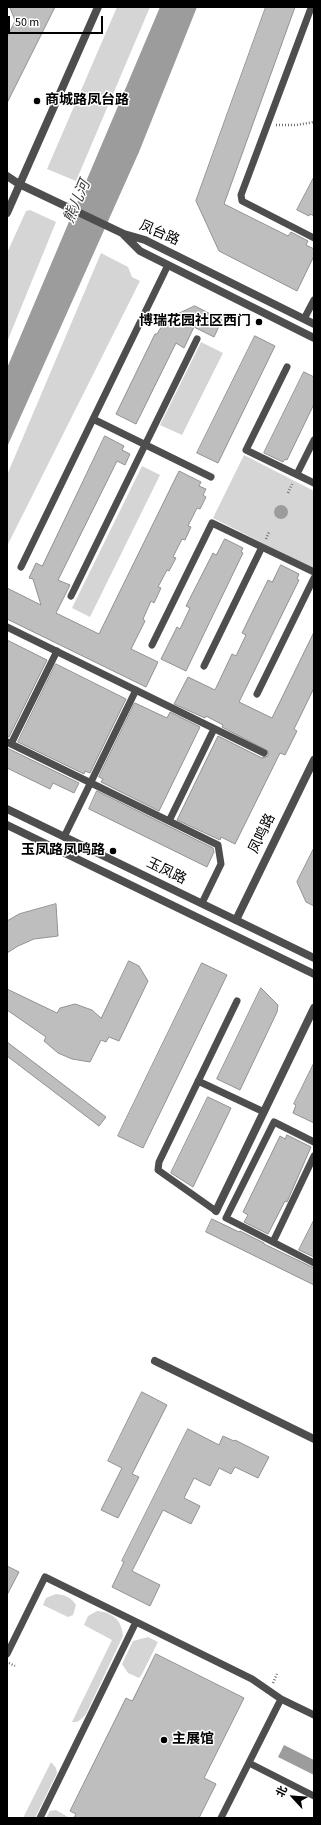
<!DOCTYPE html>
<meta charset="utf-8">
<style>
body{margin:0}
#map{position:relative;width:321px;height:1825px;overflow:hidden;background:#fff;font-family:"Source Sans 3","Noto Sans SC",sans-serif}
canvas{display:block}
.frame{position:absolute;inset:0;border:8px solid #000;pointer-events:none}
.north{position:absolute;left:273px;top:1777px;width:40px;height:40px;-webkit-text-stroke:3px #fff;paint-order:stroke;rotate:296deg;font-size:11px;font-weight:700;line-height:16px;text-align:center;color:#000}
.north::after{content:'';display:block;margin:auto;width:14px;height:18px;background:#000;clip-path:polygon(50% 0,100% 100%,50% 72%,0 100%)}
.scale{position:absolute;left:8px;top:16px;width:95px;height:18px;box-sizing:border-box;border:2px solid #000;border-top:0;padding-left:5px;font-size:12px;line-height:14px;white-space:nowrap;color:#000;-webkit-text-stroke:3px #fff;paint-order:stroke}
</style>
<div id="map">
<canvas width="321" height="1825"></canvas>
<div class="frame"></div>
<div class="north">北</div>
<div class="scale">50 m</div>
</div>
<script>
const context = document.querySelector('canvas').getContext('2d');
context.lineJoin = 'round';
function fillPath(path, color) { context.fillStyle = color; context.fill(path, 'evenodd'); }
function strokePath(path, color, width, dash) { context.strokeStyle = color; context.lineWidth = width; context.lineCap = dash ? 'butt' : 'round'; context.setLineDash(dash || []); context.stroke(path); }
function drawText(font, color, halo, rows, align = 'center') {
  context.font = font + ' "Source Sans 3","Noto Sans SC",sans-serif'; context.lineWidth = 3; context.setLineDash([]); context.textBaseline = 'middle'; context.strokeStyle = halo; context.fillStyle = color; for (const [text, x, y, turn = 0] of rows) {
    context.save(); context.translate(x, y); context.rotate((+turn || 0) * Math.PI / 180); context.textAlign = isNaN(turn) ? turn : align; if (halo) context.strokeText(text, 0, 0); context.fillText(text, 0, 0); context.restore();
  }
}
fillPath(new Path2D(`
 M117,7H150L76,181L47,169Z
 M30,210L56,222L7,342V253L26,211Z
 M101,253L128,267L132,277L140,281L7,546V475Z
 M201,342L223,353L182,435L160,425Z
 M244,455L314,491V569L213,518Z
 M142,466L160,475L90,617L72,608Z
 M56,1594C65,1595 71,1597 76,1605L73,1615L68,1617L43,1605L46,1598Z
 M97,1611C112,1612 122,1620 123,1636L86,1714C81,1719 79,1723 72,1722L112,1640L84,1625L88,1616Z
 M148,1637L158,1642L142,1674L139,1678L128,1673L122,1664L133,1641Z
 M51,1762L56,1768L57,1773L35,1818H23Z
 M56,1810L68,1817L69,1818H46L50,1811Z`), '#d5d5d5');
fillPath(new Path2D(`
 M160,7H197L139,152L7,447V368Z
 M274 512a7 7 0 1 1 14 0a7 7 0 1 1-14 0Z
 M284,1745L314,1760V1775L278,1757Z`), '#9c9c9c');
const building = new Path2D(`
 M10,7H55L7,103V37L15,21Z
 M266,7H295L224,204L288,236L291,232L308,241L306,245L314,249V256L297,291L219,251L196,201Z
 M314,177V216L310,214L309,216L297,210Z
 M195,306L222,320L214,337L194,327L184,348L176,343L136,424L116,414L155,334H157L163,324L167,319Z
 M255,336L275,346L218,463L197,453Z
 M304,372L314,377V404L287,460L285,459L283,462L264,453Z
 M105,436L124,446L122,450L130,454L125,465L117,461L58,580L70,585L56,613L99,634L179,471L201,482L199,486L206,489L203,495L206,497L200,509L197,508L188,526L191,527L185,540L182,539L173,557L176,558L169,571L167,570L158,587L161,588L154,603L151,601L143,619L145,621L131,649L158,662L146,687L7,619V588L41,605L33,579L29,578L36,563L42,566Z
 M225,539L243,548L241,552L243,553L186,671L161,659L177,627L180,629L190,608L186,606L213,553L216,555Z
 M281,565L299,574L297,579L299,580L239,702L272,718L314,632V688L294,729L297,731L285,755L280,753L235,844L221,837L220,840L177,820L218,736L262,758L268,756V751L222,727L223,725L206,716L205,718L174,704L188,677L215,690L232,654L236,656L246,635L242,633L268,580L272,582Z
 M7,640L47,660L9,737H7Z
 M56,664L126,699L90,773L85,771L84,774L18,742Z
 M135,703L167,718L170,712L200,727L159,811L101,782L103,779L99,777Z
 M7,748L79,783L74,793L53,783L50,789L7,768Z
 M97,791L213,848L214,852L207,867L89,809Z
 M314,848V906L306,902L297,882Z
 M56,904L58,936L34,939L18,946L7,953V921L19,914Z
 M129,961L139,966L148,981L119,1041L109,1037L106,1042L101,1040L90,1062L72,1059L58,1053L44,1041L46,1037L7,1010V989L57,1013L60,1008L75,1004L92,1010L101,1018Z
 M202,963L227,975L143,1148L118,1136Z
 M261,988L278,1005L277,1012L240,1090L217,1079Z
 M7,1042L106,1117L99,1126L7,1056Z
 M314,1063V1123L293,1113L296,1105L294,1104Z
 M208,1097L231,1108L193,1187L171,1173Z
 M287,1135L311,1147L287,1202L285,1201L268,1234L244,1222L248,1215L243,1212L280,1136L285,1139Z
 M212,1219L239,1232L240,1231L264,1243V1244L314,1268V1285L206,1232Z
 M314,1220V1257L299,1250Z
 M142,1392L167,1405L132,1474L139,1477L118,1518L101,1510L122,1468L108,1461Z
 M188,1429L219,1445L223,1436L234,1441L235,1440L269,1457L258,1478L235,1467L231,1474L219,1468L210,1486L194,1478L184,1498L200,1506L191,1524L163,1510L132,1571L160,1585L150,1606L112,1587L124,1562L122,1561Z
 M7,1566L19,1572L7,1595Z
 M156,1654L244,1698L204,1778L216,1784L199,1818H74L76,1814L70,1811L126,1698L132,1701Z`);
fillPath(building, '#bebebe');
strokePath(building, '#929292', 1);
strokePath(new Path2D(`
 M276,125H297L314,122
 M288,493L293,482
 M266,539L269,532
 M9,1663L15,1666
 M273,1683L277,1674`), '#707070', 2.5, [1, 2]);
strokePath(new Path2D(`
 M313,7L311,8L241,195L242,201L314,238
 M304,319L314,300
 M287,367L246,450L314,483
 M93,419L211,477
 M297,474L314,440
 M21,567L168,265
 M71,596L197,339
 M7,627L264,753
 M152,645L212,523L314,572
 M204,666L262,547
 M257,694L314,578
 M7,742L218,845L221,864L202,903
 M11,744L57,651
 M169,821L214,729
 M64,837L136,690
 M198,1081L264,1112
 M314,1142L274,1122L226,1218L314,1263
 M216,1211L158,1170L159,1162L237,1001
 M273,1242L314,1156
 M7,1654L45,1577L252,1679L281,1699
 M249,1763L314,1796
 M40,1818L136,1622
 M221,1818L281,1699L314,1715`), '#4e4e4e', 7);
strokePath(new Path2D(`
 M7,176L19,184L124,234L145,240L314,324
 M7,213L98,7
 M124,235L140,251L314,338
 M236,920L314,760
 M216,1211L314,1008
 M155,1361L314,1439`), '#4e4e4e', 8);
strokePath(new Path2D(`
 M7,809L314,958
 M7,825L314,974`), '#4e4e4e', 8);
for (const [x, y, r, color] of [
 [37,101,4,"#000"],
 [259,322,4,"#000"],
 [113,851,4,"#000"],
 [164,1740,4,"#000"]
]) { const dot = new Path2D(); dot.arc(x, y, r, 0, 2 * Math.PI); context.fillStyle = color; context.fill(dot); strokePath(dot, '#fff', 1.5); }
drawText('bold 14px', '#000', '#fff', [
 ["商城路凤台路",45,101],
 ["博瑞花园社区西门",251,322,"right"],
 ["玉凤路凤鸣路",105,851,"right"],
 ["主展馆",172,1740]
], 'left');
drawText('14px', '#000', '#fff', [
 ["凤台路",159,234,23],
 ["凤鸣路",263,834,-64],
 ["玉凤路",166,872,26]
]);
drawText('italic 15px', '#3d3d3d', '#fff', [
 ["熊儿河",78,202,-67]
]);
</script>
